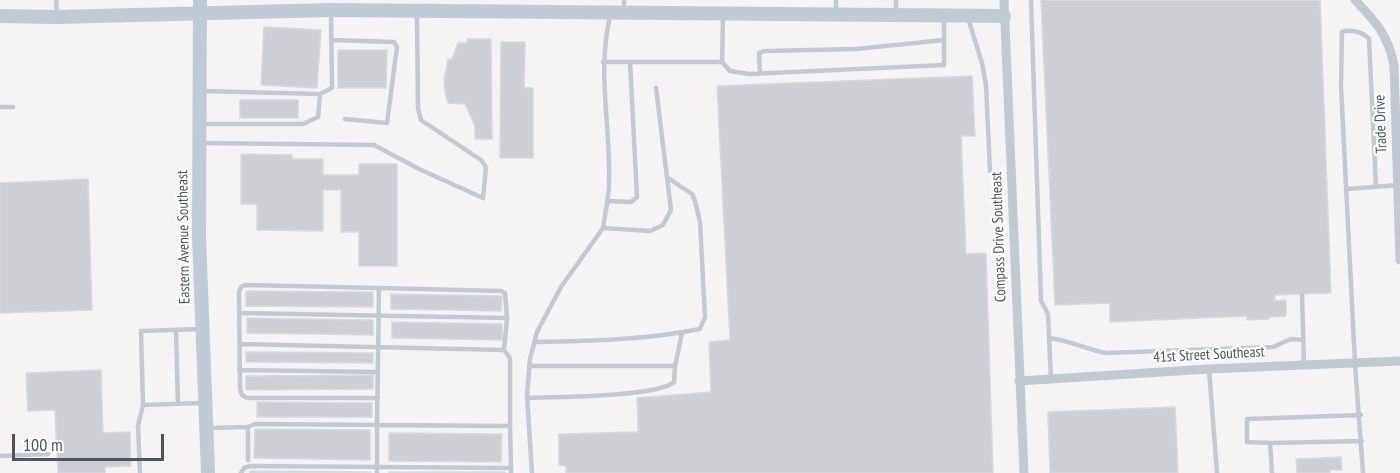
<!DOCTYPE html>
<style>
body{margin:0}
#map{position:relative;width:1400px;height:473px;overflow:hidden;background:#f5f3f3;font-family:"PT Sans Narrow",sans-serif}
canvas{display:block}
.scale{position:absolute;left:12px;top:434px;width:152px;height:27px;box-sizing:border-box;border:3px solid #4a5661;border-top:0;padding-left:8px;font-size:18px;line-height:21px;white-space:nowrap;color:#4a5661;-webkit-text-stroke:4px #fff;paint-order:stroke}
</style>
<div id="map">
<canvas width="1400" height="473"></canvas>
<div class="scale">100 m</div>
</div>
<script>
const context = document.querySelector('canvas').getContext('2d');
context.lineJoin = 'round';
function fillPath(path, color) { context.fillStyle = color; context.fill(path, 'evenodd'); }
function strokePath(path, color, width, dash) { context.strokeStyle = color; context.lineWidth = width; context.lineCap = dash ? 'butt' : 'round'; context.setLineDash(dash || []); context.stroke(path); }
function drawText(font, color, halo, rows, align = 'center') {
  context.font = font + ' "PT Sans Narrow",sans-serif'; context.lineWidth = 4.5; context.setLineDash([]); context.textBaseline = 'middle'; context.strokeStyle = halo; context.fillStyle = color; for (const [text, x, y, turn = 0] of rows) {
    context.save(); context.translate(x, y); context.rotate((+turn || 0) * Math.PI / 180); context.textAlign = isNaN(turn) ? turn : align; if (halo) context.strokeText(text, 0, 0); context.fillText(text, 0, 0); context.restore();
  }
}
const building = new Path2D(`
 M1041,0H1320L1331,293L1275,295V301L1286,300V316L1269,317V319L1247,320V316L1110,322V303L1055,305Z
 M264,27L321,30L317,88L261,85Z
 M467,39H491L492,139H475V126L465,104L448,103L445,93L444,80L448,59H452L458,43H467Z
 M501,42H525L524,88H533V158H500Z
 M338,50H387L386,88H338Z
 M972,76L975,136H961L966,254L986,253L993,473H566V466L559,465V434L638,432L637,398L711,392L709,342L730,340L717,86Z
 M240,100H298V118H240Z
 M241,154L292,155V159H323V175H359V164H397V266H359V232H341V190H323V231L257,230V204H241Z
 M88,179L92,310L0,313V183Z
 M246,291L373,292V307L246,306Z
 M391,294L502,296L501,311L391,309Z
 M247,318L373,320V335L247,333Z
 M392,322L502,324V340L392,338Z
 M246,352L373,353V363L246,362Z
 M101,370L103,433L130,432L131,466L105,467V473H58L55,410L28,411L26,373Z
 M373,375V389L246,390V376Z
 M257,402L372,403V417H257Z
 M1175,407L1178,473H1050L1048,412Z
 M255,429L370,430V460L254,458Z
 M389,433L502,434L501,462L389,461Z
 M1341,457L1342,470H1330V473H1297L1296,459Z
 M250,471L371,472L250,473Z
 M389,472H505V473H389Z`);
fillPath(building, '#cdcfd5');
strokePath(building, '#d7d9de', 1.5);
strokePath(new Path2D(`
 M56,0L57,14
 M896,0V12
 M1031,0L1041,301L1048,314L1051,379
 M624,11V0
 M836,12V0
 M968,18L982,63L986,85L990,171
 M331,40L394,42L397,47L387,123L345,119
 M603,62H722L730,71L749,74L944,65V16
 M722,62L723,17
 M760,73L759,53L765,51L856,49L944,40
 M201,91L320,94L332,88L331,13
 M0,107H13
 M201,124H303L318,117L320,94
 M202,143L374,145L419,169L483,198L486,167L481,160L421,120L418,108L417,14
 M1347,189L1398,185
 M607,201L631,202L637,197L630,62
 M603,228C605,213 609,198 609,183C611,125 596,70 611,13
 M1302,294L1304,365
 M239,313L507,318
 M176,331L178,404
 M1049,338C1069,340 1085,349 1105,353L1273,347L1291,339L1303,340
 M534,342C590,341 645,340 700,329L705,317L700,222L695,201L692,194L668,178
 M239,344L504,350L507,318L505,293L501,291L379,288
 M504,350L510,358V426
 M529,366H675L682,333
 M1209,369L1217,473
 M239,370L378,372
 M378,398H247L242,395L240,389L239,292L241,287L245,285L379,288L377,425L510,426L511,468
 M528,398C555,397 657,397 674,382L675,366
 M143,405L141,331L200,329
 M248,427L255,424L377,425V473
 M209,428L248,427V460
 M1270,443L1362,441
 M0,456L48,454
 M140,473L138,426L143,405L202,403
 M241,473L244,468L250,466L511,468V473
 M532,473L527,396L530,359L537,332L561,287L603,228L650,231L663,225L671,210L656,88
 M1272,473L1270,443L1247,442V419L1361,415
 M1363,473L1355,364L1341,86L1342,32C1351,29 1363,32 1369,39L1376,186`), '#c1cad2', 4.5);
strokePath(new Path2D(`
 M1004,0L1024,473
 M1355,0C1376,22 1388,35 1394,65L1400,260
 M1019,381L1209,369L1400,361`), '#c1cad2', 9);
strokePath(new Path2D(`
 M200,0L199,236L208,473
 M0,16L57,17L331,10L1004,16`), '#c1cbd6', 14);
drawText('15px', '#4a5661', '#fff', [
 ["Trade Drive",1381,124,-92],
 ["Eastern Avenue Southeast",184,237,-91],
 ["Compass Drive Southeast",999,237,-92],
 ["41st Street Southeast",1209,355,-3]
]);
</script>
